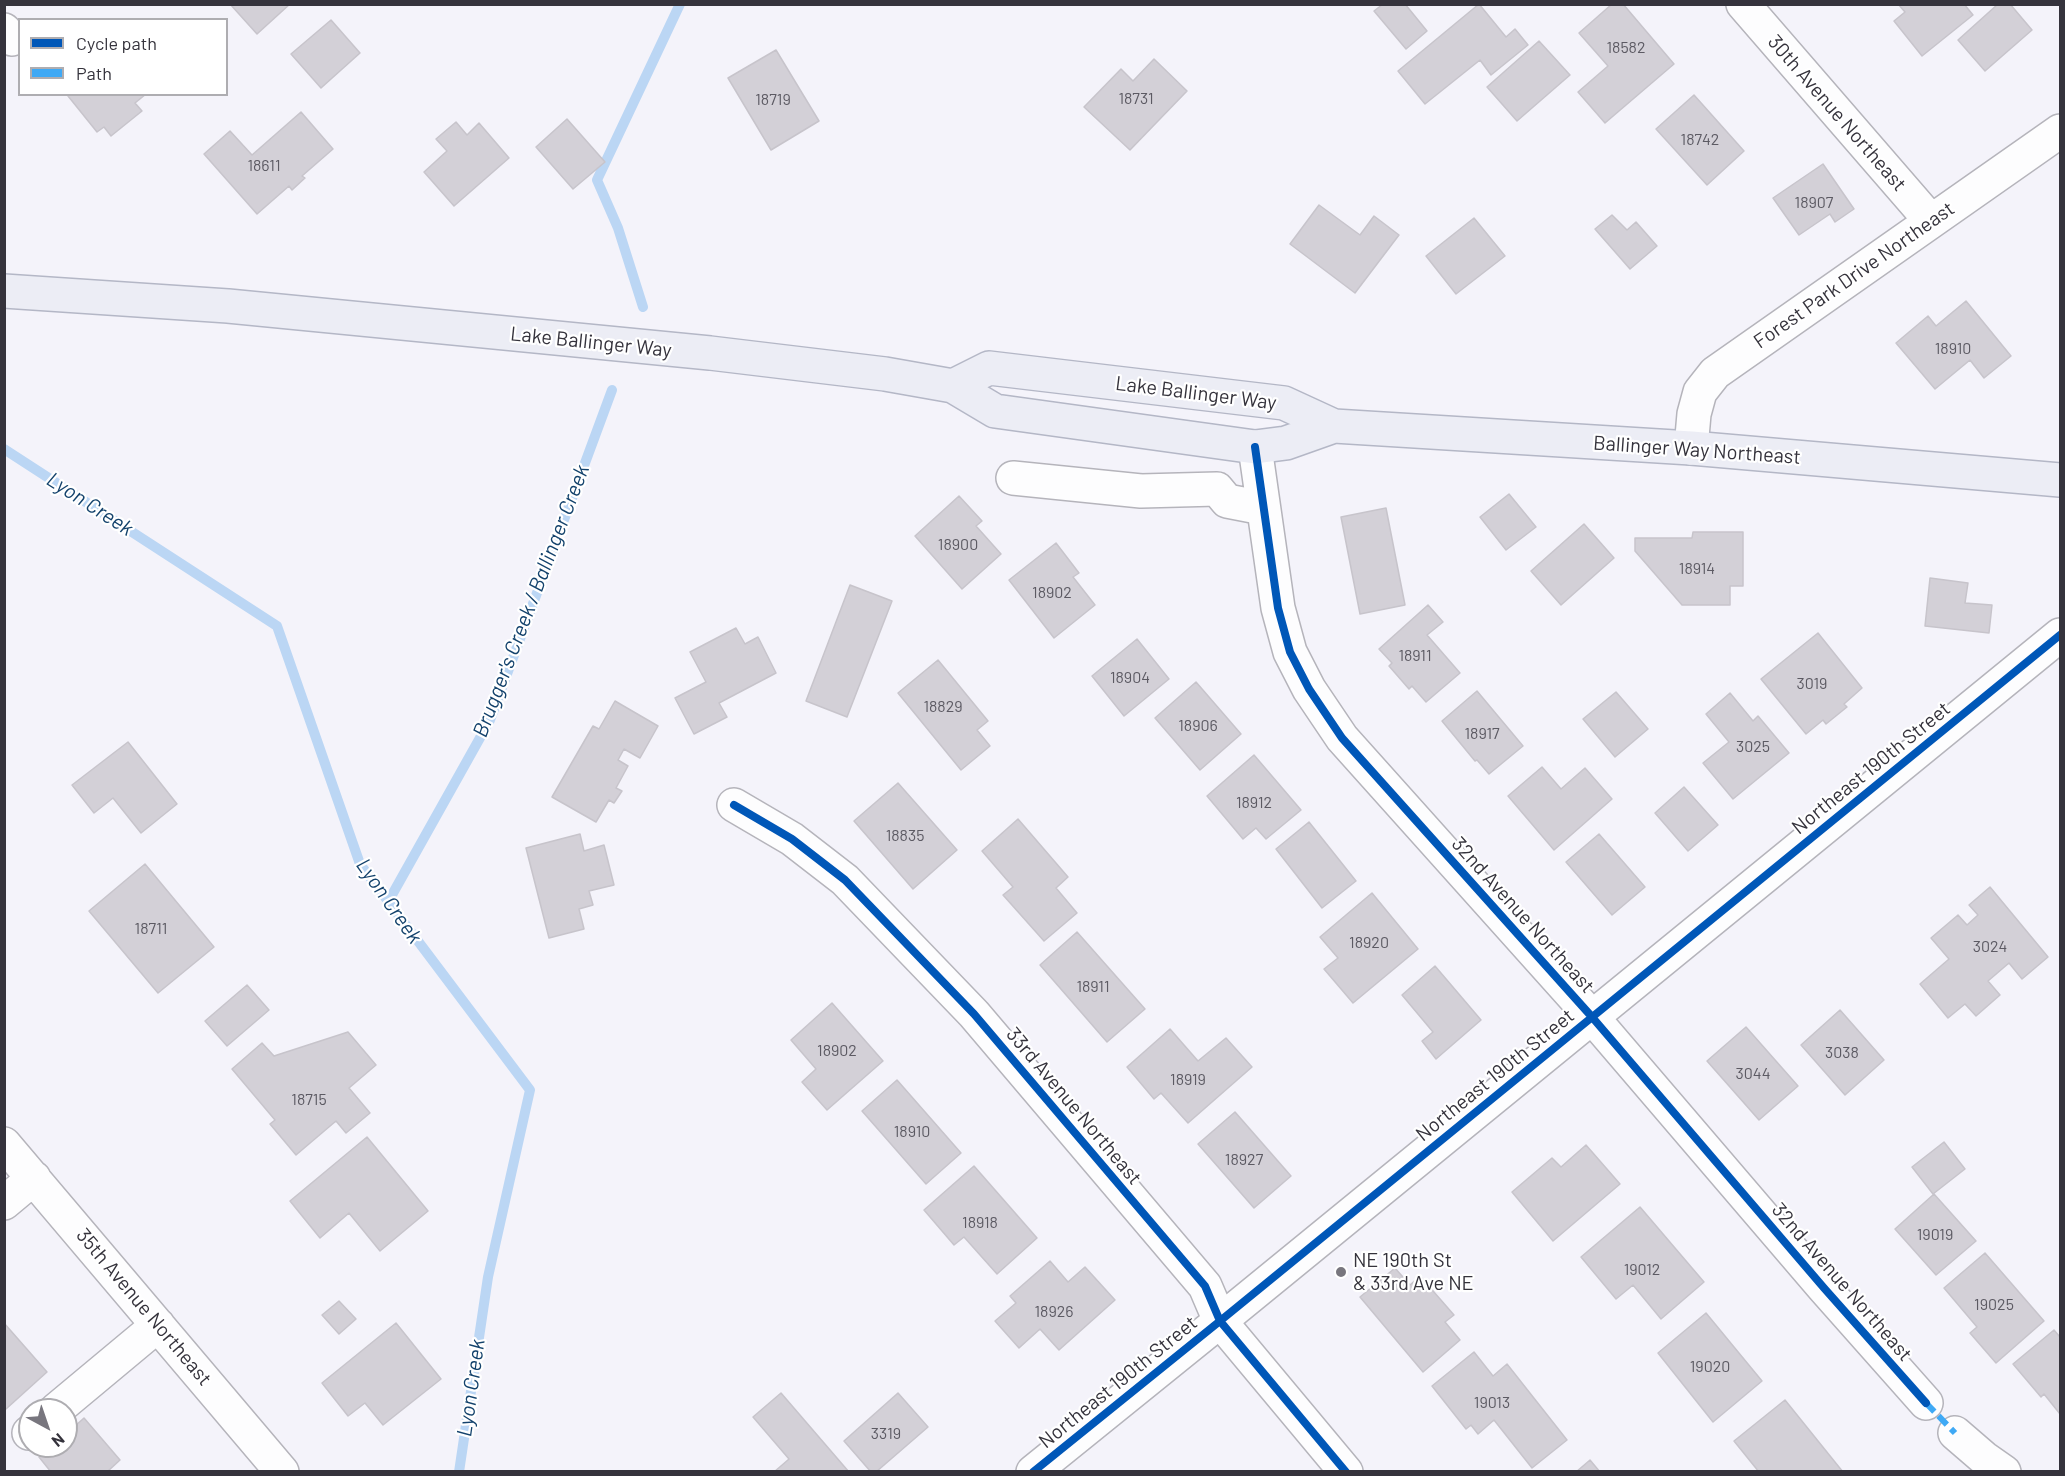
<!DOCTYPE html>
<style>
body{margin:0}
#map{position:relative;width:2065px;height:1476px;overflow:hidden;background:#f4f3fa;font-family:Barlow,sans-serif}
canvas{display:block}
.frame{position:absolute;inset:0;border:6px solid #35333c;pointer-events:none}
.legend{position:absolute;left:18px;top:18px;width:210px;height:78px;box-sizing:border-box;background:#fff;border:2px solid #aeadb1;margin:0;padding:8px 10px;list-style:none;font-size:18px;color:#35333c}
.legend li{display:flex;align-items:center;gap:12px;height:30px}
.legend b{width:30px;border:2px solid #aeadb1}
.north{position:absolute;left:18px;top:1398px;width:60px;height:60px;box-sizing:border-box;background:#fff;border:2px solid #aeadb1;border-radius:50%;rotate:140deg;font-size:16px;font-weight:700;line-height:24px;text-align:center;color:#35333c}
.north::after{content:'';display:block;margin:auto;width:21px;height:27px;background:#78767e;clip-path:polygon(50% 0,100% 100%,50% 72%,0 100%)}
</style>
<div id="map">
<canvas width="2065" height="1476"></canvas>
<div class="frame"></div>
<ul class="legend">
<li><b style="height:8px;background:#0057b8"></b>Cycle path</li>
<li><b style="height:8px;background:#3fa9f5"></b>Path</li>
</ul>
<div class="north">N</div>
</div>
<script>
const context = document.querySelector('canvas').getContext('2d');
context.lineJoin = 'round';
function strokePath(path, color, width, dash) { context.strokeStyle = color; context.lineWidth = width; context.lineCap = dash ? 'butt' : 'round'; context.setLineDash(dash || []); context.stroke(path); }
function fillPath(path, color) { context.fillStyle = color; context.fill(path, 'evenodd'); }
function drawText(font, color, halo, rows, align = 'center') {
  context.font = font + ' Barlow,sans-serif'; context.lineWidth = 4.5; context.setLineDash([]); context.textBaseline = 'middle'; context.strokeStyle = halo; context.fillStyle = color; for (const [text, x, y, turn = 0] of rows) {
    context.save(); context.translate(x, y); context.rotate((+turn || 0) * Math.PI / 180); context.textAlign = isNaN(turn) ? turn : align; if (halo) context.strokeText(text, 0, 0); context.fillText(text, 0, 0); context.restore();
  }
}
strokePath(new Path2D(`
 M643,307L618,228L597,180L680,4
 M4,449L277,626L360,864L530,1090L488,1277L459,1472
 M388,902L490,720L612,390`), '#bbd6f4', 10);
const building = new Path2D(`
 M230,4H290L257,34Z
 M1383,4H1405L1427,31L1406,49L1374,11Z
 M1479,4L1506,37L1515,29L1528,45L1491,75L1480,60L1425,104L1398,71Z
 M1612,4H1623L1674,64L1605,123L1578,92L1608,66L1579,33Z
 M1898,4H1964L1973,15L1922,56L1894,21L1905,12Z
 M1998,4H2010L2032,30L1985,71L1958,40Z
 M331,20L360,53L321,88L291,54Z
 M1539,41L1570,75L1517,121L1487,87Z
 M776,50L819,121L771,150L728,78Z
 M1154,59L1187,91L1130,150L1084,107L1121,69L1133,81Z
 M70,94H146L135,103L142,111L111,136L104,127L97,132L68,96Z
 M1694,95L1744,151L1707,185L1656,129Z
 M301,112L333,149L302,176L305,178L292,190L289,186L257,214L204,154L230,131L252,155Z
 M567,119L605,162L573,189L536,147Z
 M456,122L467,135L479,123L509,158L454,206L424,172L447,151L436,139Z
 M1823,164L1854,209L1835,222L1830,214L1799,235L1773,198Z
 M1319,205L1360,235L1374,216L1399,235L1355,293L1290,244Z
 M1612,215L1627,230L1636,222L1657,246L1630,269L1595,229Z
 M1474,218L1505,256L1456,294L1426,256Z
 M1966,301L2011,356L1984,378L1970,360L1935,389L1896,343L1928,316L1936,326Z
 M1509,494L1536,527L1506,550L1480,517Z
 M959,496L982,521L976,526L1001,554L962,589L915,536Z
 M1386,508L1405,605L1360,614L1341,517Z
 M1584,524L1614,558L1561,605L1531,571Z
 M1693,532H1743V586H1730V605H1682L1635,551V538H1692Z
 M1056,543L1079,573L1073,577L1095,605L1054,638L1009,580Z
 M1930,578L1968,583L1965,603L1992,605L1989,633L1925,626Z
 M850,585L892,601L847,717L806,701Z
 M1428,605L1443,622L1427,635L1460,673L1426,702L1412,686L1409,689L1389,666L1392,663L1379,649Z
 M736,628L745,644L758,637L776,673L719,703L727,717L694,734L675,698L706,682L690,652Z
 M1818,633L1862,688L1844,704L1847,707L1826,724L1823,720L1806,734L1761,679Z
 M1137,639L1169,679L1124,716L1092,676Z
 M938,660L988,721L977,730L990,746L961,770L898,693Z
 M1196,682L1241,734L1200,770L1155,718Z
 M1477,691L1523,746L1489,774L1477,760L1475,761L1442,721Z
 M1616,692L1648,729L1615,757L1583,719Z
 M1730,693L1753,721L1758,716L1789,753L1733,799L1703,763L1729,742L1706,714Z
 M615,701L658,726L640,758L624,749L618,760L628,766L616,788L622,791L614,803L609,800L596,822L552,797L593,726L599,729Z
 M128,742L177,804L141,833L113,798L94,813L72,785Z
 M1254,755L1301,810L1266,839L1256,828L1243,839L1207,796Z
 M1542,767L1561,789L1585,768L1612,799L1554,850L1508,796Z
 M898,783L957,850L913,889L854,821Z
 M1684,787L1718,825L1688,851L1655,813Z
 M1018,819L1068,877L1056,888L1077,913L1044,941L1003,895L1013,887L982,851Z
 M1309,822L1356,881L1322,908L1276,849Z
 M580,834L584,851L604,845L614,885L589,891L593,905L579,909L584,929L549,938L526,848Z
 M1599,834L1645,887L1612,915L1566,862Z
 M145,864L214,947L158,993L89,911Z
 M1990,887L2048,957L2022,979L2009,963L1988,981L2000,995L1976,1016L1965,1004L1948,1018L1920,984L1949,959L1931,938L1958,915L1967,925L1978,915L1969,905Z
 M1372,893L1418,949L1353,1003L1324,969L1338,958L1320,937Z
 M1077,932L1145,1009L1107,1042L1040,965Z
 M1435,966L1481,1020L1436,1059L1422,1041L1433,1032L1402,995Z
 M247,985L269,1010L227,1046L205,1021Z
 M832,1003L883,1061L827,1110L802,1082L816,1069L791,1040Z
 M1840,1010L1884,1060L1845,1095L1801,1045Z
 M1746,1027L1798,1086L1759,1120L1707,1061Z
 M1170,1029L1198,1061L1226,1038L1252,1067L1188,1123L1161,1093L1154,1099L1127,1067Z
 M348,1032L376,1065L349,1088L370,1113L346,1133L336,1121L296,1155L270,1124L275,1120L232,1069L262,1043L274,1056Z
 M897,1080L961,1153L926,1184L862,1111Z
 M1235,1112L1291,1176L1254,1208L1198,1144Z
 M367,1137L428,1211L380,1251L349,1213L320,1238L290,1201Z
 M1944,1142L1965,1169L1933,1194L1912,1167Z
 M1586,1145L1620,1184L1553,1241L1512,1192L1552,1158L1561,1167Z
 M974,1166L1037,1238L997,1274L964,1237L954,1245L924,1210Z
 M1934,1194L1976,1241L1936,1275L1895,1229Z
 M1640,1207L1704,1282L1661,1319L1633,1285L1616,1299L1581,1257Z
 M1985,1253L2044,1321L1996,1363L1970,1333L1977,1327L1944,1288Z
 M1050,1261L1068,1282L1085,1267L1115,1300L1059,1350L1040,1329L1019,1348L995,1321L1016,1303L1010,1296Z
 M1395,1268L1410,1285L1420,1276L1454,1315L1445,1322L1460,1340L1423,1372L1360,1297Z
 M339,1301L356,1319L339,1334L322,1315Z
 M1706,1313L1762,1381L1713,1422L1658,1353Z
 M4,1323L47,1372L6,1409L4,1407Z
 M396,1323L441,1379L383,1425L365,1403L348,1416L322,1383Z
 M2054,1330L2060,1337V1414L2044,1394L2041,1397L2013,1364Z
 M1474,1352L1493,1376L1507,1364L1567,1440L1532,1468L1494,1420L1478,1434L1471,1425L1466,1429L1432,1386Z
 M781,1393L849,1472H774L789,1459L753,1417Z
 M898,1393L928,1427L876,1472H871L844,1441Z
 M1785,1400L1843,1472H1759L1734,1441Z
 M84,1418L120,1460L107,1472H51L39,1457L52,1446H66V1434Z
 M1590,1460L1600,1472H1576Z`);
fillPath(building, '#d3d0d7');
strokePath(building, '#c7c4cb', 1.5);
const minor = new Path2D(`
 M1743,4L1931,221
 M4,30L12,39
 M1255,447L1278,608L1290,652L1309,689L1342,738L1592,1017L1824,1288L1926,1403
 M1691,448L1694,414L1700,392L1715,373L2060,131
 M1013,478L1141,491L1217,489L1227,501L1263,508
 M734,805L792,839L845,880L974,1014L1205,1286L1220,1321L1346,1472
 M4,1144L282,1472
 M4,1203L34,1178
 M56,1410L158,1325
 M29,1433L30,1432
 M1955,1433L1984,1458L2004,1472
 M1033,1472L1220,1321L2060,635`);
const major = new Path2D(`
 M4,291L228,306L710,353L885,374L953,386L995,411L1255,447L1286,443L1334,426
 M953,386L989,368L1284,403L1334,426L1691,448L2060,480`);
strokePath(minor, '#b5b4bb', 36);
strokePath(major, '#b4b7c6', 36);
strokePath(minor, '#fdfdfe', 33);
strokePath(major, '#ecedf5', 33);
strokePath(new Path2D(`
 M1926,1403L1955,1433`), '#3fa9f5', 6, [12, 6]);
strokePath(new Path2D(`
 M1255,447L1278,608L1290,652L1309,689L1342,738L1592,1017L1824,1288L1926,1403
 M734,805L792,839L845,880L974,1014L1205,1286L1220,1321L1346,1472
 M1033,1472L1220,1321L2060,635`), '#0057b8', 8);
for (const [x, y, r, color] of [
 [1341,1272,6,"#78767e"]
]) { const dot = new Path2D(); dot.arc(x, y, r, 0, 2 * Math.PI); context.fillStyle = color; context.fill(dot); strokePath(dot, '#fff', 2); }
drawText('16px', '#5c5a63', null, [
 ["18582",1626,48],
 ["18731",1136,99],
 ["18719",773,100],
 ["18742",1700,140],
 ["18611",264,166],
 ["18907",1814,203],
 ["18910",1953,349],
 ["18900",958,545],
 ["18914",1697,569],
 ["18902",1052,593],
 ["18911",1415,656],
 ["18904",1130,678],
 ["3019",1812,684],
 ["18829",943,707],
 ["18906",1198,726],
 ["18917",1482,734],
 ["3025",1753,747],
 ["18912",1254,803],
 ["18835",905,836],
 ["18711",151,929],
 ["18920",1369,943],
 ["3024",1990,947],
 ["18911",1093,987],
 ["18902",837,1051],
 ["3038",1842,1053],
 ["3044",1753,1074],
 ["18919",1188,1080],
 ["18715",309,1100],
 ["18910",912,1132],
 ["18927",1244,1160],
 ["18918",980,1223],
 ["19019",1935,1235],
 ["19012",1642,1270],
 ["19025",1994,1305],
 ["18926",1054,1312],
 ["19020",1710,1367],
 ["19013",1492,1403],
 ["3319",886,1434]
]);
drawText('20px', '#35333c', '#fff', [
 ["30th Avenue Northeast",1837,113,49],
 ["Forest Park Drive Northeast",1854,275,-35],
 ["Lake Ballinger Way",591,342,6],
 ["Lake Ballinger Way",1196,393,7],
 ["Ballinger Way Northeast",1697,450,4],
 ["Northeast 190th Street",1871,768,-39],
 ["32nd Avenue Northeast",1523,915,48],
 ["Northeast 190th Street",1495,1075,-39],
 ["33rd Avenue Northeast",1074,1106,50],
 ["32nd Avenue Northeast",1842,1282,49],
 ["35th Avenue Northeast",144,1307,50],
 ["Northeast 190th Street",1118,1382,-39]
]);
drawText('20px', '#35333c', '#fff', [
 ["NE 190th St",1353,1260],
 ["& 33rd Ave NE",1353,1283]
], 'left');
drawText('italic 21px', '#13426c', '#fff', [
 ["Lyon Creek",90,504,33],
 ["Brugger's Creek / Ballinger Creek",531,601,-69],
 ["Lyon Creek",389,901,55],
 ["Lyon Creek",471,1388,-82]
]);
</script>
